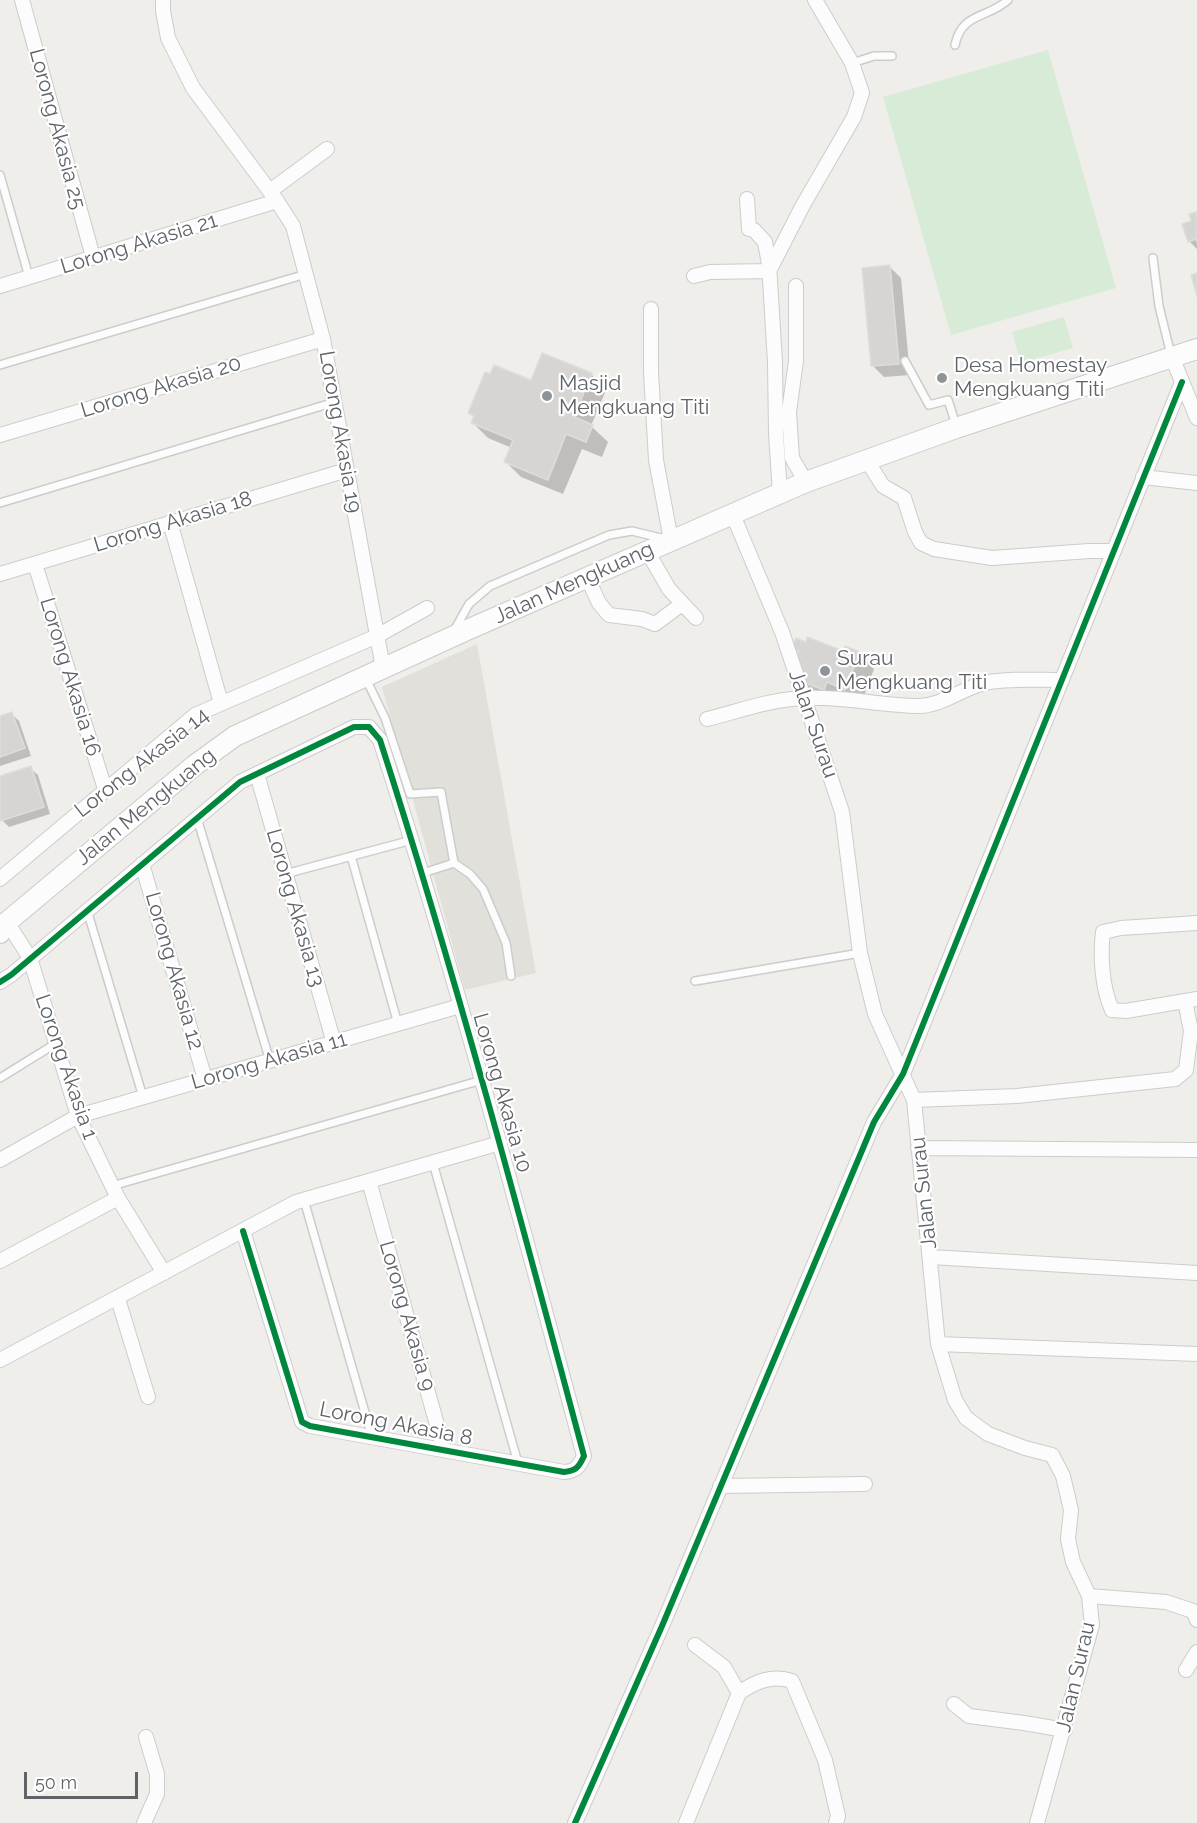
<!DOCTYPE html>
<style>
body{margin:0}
#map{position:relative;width:1197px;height:1823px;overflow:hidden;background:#efeeea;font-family:Raleway,sans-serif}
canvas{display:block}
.scale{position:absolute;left:24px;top:1772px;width:114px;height:27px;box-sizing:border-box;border:3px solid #5f6368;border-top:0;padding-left:8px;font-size:18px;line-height:21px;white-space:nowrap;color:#5f6368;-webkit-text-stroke:4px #fff;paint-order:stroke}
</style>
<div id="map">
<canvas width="1197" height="1823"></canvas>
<div class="scale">50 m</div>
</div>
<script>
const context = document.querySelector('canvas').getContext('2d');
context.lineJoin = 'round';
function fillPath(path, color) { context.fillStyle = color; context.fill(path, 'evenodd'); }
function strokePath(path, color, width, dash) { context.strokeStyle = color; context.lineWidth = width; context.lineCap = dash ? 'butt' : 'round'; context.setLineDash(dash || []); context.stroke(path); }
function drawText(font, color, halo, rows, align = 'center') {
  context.font = font + ' Raleway,sans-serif'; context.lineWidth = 4.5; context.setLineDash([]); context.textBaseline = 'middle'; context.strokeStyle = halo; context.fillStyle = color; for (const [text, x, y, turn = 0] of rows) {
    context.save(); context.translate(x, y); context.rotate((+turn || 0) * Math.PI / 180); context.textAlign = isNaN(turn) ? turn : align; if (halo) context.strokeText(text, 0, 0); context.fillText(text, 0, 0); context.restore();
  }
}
fillPath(new Path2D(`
 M477,644L536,973L465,990L382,687Z`), '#e2e0da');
fillPath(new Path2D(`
 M1048,50L1116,288L951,335L883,97Z
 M1064,317L1073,348L1021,363L1012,332Z`), '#d8ebd6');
fillPath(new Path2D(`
 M1197,213V249L1189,241L1193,222Z
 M890,267L901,278L910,375L884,377L873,366Z
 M591,374L606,390L591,426L608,442L602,457L582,449L563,494L521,477L506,462L512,448L488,438L473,423L475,418L470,413L532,382Z
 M794,648L859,654L874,669L861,704L817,696L802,680L800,654Z
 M12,714L19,721L31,756L0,766V718Z
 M30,768L38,775L50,814L9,827L2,820L0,815V777Z`), '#0003');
const building = new Path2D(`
 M1197,212V242L1196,239L1188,242L1182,224L1191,221L1189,214Z
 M890,265L899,364L871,366L862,268Z
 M1197,273V296L1191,275Z
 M542,353L592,373L574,417L593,425L586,442L566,434L548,480L504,462L513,440L471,423L474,416L468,413L485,372L490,374L494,365L531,380Z
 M807,637L843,651L845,646L860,652L845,690L827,682L824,690L800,681L795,661L799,651L792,648L796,638L806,642Z
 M12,712L25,748L0,757V716Z
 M31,766L44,807L0,821V776Z`);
fillPath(building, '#d6d5d3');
strokePath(building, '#deddd9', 1.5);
const lane = new Path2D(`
 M955,45C962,12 987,19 1008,0
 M852,63L874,56H892
 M0,175L29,277
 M1153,258L1159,306L1171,355
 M905,361L929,405L948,400L956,425
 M0,365L306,274
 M0,503L335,402
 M455,629L469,604L490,586L609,535L632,531L665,539
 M366,679L385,718L410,794L441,792L454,863L470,874L483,889L506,943L511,976
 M197,818L270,1061
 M351,856L398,1024
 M423,873L454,863
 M285,874L412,840
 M87,910L143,1097
 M695,981L860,953
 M0,1078L55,1044
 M433,1163L518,1463
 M112,1186L482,1080
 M304,1200L372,1437`);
const street = new Path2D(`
 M22,0L93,257
 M163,0V11L168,38L193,88L277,201L293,226L323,339L383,668
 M270,191L327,149
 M747,199L749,229L754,230L765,242L769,264L775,362L776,434L780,494
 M694,276L710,272L769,271L803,205L854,117L862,93L852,63L815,0
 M0,286L277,201
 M796,286V361L789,412L792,458L806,482
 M651,309V372L656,460L671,540
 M1172,357L1197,418
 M0,435L323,339
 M866,459L883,486L904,498L915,532L921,543L934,549L992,558L1089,551H1113
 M1143,477L1197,483
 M733,515L782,632L842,812L860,953L875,1014L914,1100L938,1344L955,1400L966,1418L988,1434L1025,1448L1052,1455L1063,1476L1071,1510L1068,1539L1073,1562L1089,1596L1092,1625L1037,1823
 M170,522L221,703
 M647,551L669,589L696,618
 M35,564L105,789
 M0,574L347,470
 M587,577L599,603L609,615L642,619L655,624L682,604
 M707,719C739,711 772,699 805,698C844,696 881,706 919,706C944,705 961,689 984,683C1008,678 1037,680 1062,680
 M257,774L334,1043
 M142,864L205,1079
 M0,879L195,715L377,636L427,608
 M7,922L30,958L78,1116L118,1198L164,1273
 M1197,923L1121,928L1103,932C1100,956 1102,988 1112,1010L1126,1011L1197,999
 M0,982L11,975L240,782L354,727H369L380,740C456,976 520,1216 584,1456C579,1467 576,1471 564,1472L310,1426L302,1422L243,1231
 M914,1100L1017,1096L1175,1079L1186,1070L1191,1031L1185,1001
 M918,1148L1197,1150
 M0,1160L78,1116L460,1006
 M369,1181L444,1450
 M931,1257L1197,1273
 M0,1261L118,1198
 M118,1299L148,1397
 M938,1344L1197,1354
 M0,1360L296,1202L500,1143
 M720,1486L865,1484
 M1089,1596L1166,1602L1193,1611L1197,1620
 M695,1645L724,1667L739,1693
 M1186,1670L1197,1652
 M954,1704L969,1716L1024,1723L1065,1730
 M144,1823L157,1794V1774L146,1737
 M575,1823L662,1626L874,1122L903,1074L1182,382
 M686,1823L739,1693C755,1682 772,1674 792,1681L825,1760L838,1816L836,1823`);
const secondary = new Path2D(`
 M0,933L7,922L195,765L235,736L467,630L806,482L956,428L1197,349`);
strokePath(lane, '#cbcccc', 10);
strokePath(street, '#cbcccc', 16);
strokePath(secondary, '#cacacb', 22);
strokePath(lane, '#fdfcfc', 7);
strokePath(street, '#fdfcfc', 14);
strokePath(secondary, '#fdfcfc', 20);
strokePath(new Path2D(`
 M0,982L11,975L240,782L354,727H369L380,740C456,976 520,1216 584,1456C579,1467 576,1471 564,1472L310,1426L302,1422L243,1231
 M575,1823L662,1626L874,1122L903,1074L1182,382`), '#00873e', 6);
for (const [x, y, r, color] of [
 [942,378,6,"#919496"],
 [547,396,6,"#919496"],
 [825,671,6,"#919496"]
]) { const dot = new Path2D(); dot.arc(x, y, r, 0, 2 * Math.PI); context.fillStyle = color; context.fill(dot); strokePath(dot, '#fff', 2); }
drawText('21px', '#5f6368', '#fff', [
 ["Lorong Akasia 25",57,129,75],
 ["Lorong Akasia 21",139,244,-17],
 ["Lorong Akasia 20",161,387,-17],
 ["Lorong Akasia 19",340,432,80],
 ["Lorong Akasia 18",173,522,-17],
 ["Jalan Mengkuang",574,583,-24],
 ["Lorong Akasia 16",70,677,73],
 ["Jalan Surau",813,724,71],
 ["Lorong Akasia 14",142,763,-38],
 ["Jalan Mengkuang",146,807,-39],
 ["Lorong Akasia 13",295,908,74],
 ["Lorong Akasia 12",174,971,74],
 ["Lorong Akasia 11",269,1061,-16],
 ["Lorong Akasia 1",66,1067,71],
 ["Lorong Akasia 10",502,1093,74],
 ["Jalan Surau",924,1193,-96],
 ["Lorong Akasia 9",407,1316,74],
 ["Lorong Akasia 8",396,1424,11],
 ["Jalan Surau",1076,1677,-77]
]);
drawText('21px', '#5f6368', '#fff', [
 ["Desa Homestay",954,366],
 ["Mengkuang Titi",954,390],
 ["Masjid",559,384],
 ["Mengkuang Titi",559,408],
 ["Surau",837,659],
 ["Mengkuang Titi",837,683]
], 'left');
</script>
